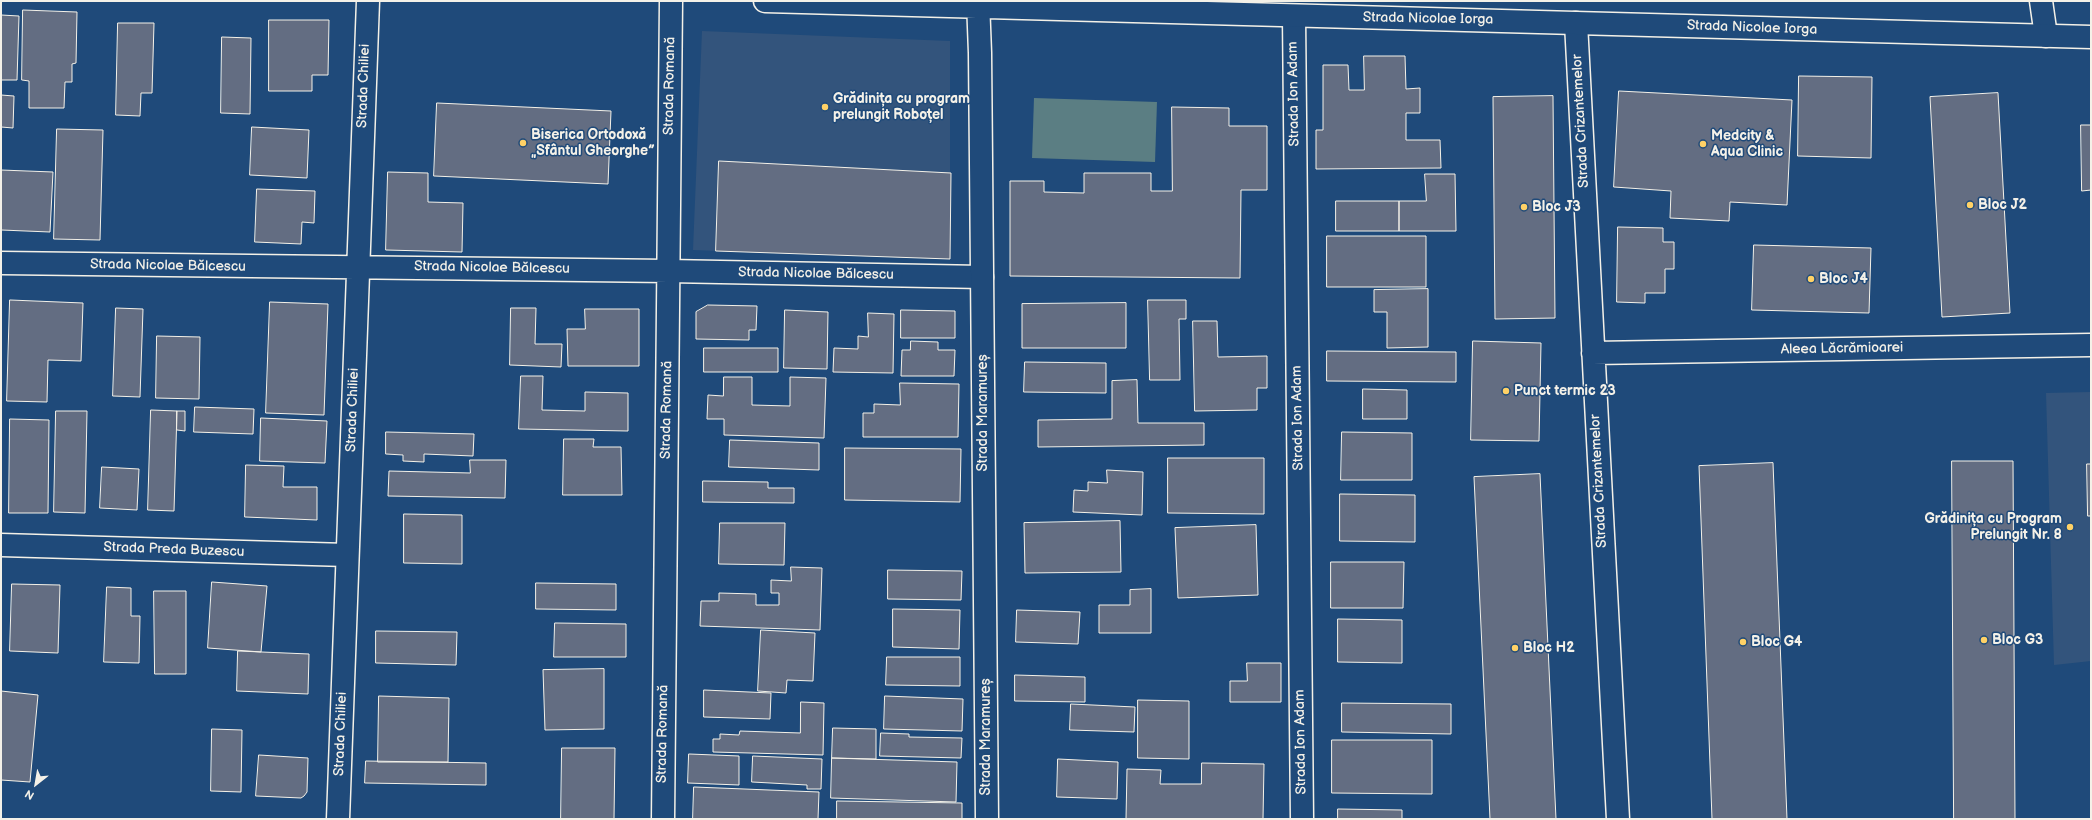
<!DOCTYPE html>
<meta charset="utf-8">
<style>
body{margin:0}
#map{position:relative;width:2092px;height:820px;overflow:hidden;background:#1f4a7a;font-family:"Balsamiq Sans",sans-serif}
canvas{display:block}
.frame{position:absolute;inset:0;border:2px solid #f4f1e8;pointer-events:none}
.north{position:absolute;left:16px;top:764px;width:40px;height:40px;-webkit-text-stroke:3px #1f4a7a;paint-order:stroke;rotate:211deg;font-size:11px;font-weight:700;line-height:16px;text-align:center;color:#f4f1e8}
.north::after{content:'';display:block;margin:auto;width:14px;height:18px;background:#f4f1e8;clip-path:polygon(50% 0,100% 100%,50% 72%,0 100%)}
</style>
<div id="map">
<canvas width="2092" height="820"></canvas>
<div class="frame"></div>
<div class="north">N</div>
</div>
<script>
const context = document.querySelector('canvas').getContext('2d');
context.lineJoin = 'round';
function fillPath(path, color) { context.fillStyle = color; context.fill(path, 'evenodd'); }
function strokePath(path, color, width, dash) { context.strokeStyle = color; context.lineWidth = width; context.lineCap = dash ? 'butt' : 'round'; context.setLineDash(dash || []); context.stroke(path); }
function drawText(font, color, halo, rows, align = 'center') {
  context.font = font + ' "Balsamiq Sans",sans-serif'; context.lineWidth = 3; context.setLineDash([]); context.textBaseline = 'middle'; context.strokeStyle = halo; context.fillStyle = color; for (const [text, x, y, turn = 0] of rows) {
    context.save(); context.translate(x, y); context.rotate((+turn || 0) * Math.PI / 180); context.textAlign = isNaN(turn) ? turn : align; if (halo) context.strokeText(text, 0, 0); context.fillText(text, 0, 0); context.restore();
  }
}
fillPath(new Path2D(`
 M702,31L950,41V259L693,250Z
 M2091,392V661L2054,665L2046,393Z`), '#33547c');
fillPath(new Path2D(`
 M1034,98L1157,102L1155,162L1032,158Z`), '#5b7e83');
const building = new Path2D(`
 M23,10L77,12L76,63L72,64V82H65L64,108H29V81L22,80Z
 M1,15L19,16L17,80H1Z
 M269,20H329L328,75H312V91H269Z
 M118,23H154L152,93H141L140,116L116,115Z
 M222,37L251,38L250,114L221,113Z
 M1364,56H1405L1406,89L1420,88V113H1406V140H1440L1441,168L1316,169V130H1323V65H1348L1349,90H1364Z
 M1799,76L1872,77L1871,158L1798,156Z
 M1619,91L1792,100L1787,205L1730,202L1729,221L1670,218L1671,191L1614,187Z
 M1998,93L2010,313L1942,317L1930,97Z
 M1,95L14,96L13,128L1,127Z
 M1553,96L1555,318L1495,319L1493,97Z
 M437,103L611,111L608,184L434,176Z
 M1172,107L1229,108V126H1267V190H1241L1240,278L1010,276V181H1044V192L1084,193V173H1151V191H1172Z
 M2081,125H2091V190L2082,191Z
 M252,127L309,130L307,178L250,175Z
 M57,129L103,130L100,240L54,239Z
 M719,161L951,173L950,259L716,251Z
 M1,170L53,172L50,232L1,230Z
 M388,172L428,173V202L463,203L462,252L386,250Z
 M1425,174H1455L1456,231H1399V201H1426Z
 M257,189L315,191L314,223L302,222L301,244L255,242Z
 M1336,201H1399V231H1336Z
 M1618,227L1663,228V242H1674V269H1665V293H1645V303L1617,302Z
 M1327,236H1426V287H1327Z
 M1754,245L1871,248L1869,313L1752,310Z
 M1428,289V347L1387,348V312H1374V290Z
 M10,300L83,303L81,361L48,360L47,402L7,401Z
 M1148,300H1186V319H1179L1180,380H1150Z
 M270,302L328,304L324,415L266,413Z
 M1126,303V348H1022V304Z
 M708,305L757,306L756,330H749V340L696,339V312Z
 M116,308L143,309L140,397L113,396Z
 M511,308H536L535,344H562L561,367L510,365Z
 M585,309H639V366H568L567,329H585Z
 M785,310L828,312L827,369L784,368Z
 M901,310L955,311V338H901Z
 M868,313L894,314L893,373L833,372L834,348L858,349V336L868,337Z
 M1193,321H1217L1218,357L1267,356V388H1257V410L1195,411Z
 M157,336L200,337L199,399L156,398Z
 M911,341L938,342V350H955L954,376H901L902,350H910Z
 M1473,341L1541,343L1539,441L1471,440Z
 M704,348H778V372H704Z
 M1327,351L1456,352V382L1327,381Z
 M1025,362L1106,363V393L1024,392Z
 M521,376H543L542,410L585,411V392L628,393V431L519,429Z
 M724,377H752V405L790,406V377L826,378L824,438L724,435V419H707L708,395L723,396Z
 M1137,380L1138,423H1204V445L1038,447V420L1112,419V381Z
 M900,383L959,384L958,437H863V413H874V404L900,405Z
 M1363,389L1407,390V419H1363Z
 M195,407L254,409L253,434L194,432Z
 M151,410L177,411L174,511L148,510Z
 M56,411H87L85,513L54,512Z
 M177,411H185V431L177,430Z
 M261,418L327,421L325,463L260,461Z
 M10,419L49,420L48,513H9Z
 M386,432L474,434L473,456L424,454V462L403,461V455L386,454Z
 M1342,432L1412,433V480H1341Z
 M564,439H594L593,447H621L622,495H563Z
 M730,440L819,443V470L729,467Z
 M845,448L961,449L960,502L845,500Z
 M1168,458H1264V514L1168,513Z
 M470,460H506L505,498L388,496L389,471L470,473Z
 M1952,461H2013L2015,819H1954Z
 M1773,463L1787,819H1712L1699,466Z
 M2087,464H2091V516H2088Z
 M246,465L284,466L283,487H317V520L245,517Z
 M102,467L139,469L137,510L100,508Z
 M1107,470L1143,472L1142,515L1073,512L1074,490L1088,491V482L1107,483Z
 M1540,474L1556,819H1490L1474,477Z
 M703,481L768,482V488H794V503L703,502Z
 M1340,494L1415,495V542L1340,541Z
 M404,514L462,515V564L404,563Z
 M1120,521L1121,572L1025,573L1024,523Z
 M720,523H785L784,565L719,564Z
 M1256,525L1258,595L1178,598L1175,528Z
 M1331,562H1404L1403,608H1331Z
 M791,567L822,568L820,630L700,626L701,601H719V593L756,594V605H779V593H771V580L791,581Z
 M888,570L962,571L961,600L888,599Z
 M212,582L267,586L261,652L208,648Z
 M536,583L616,584V610L536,609Z
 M12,584L60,585L58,653L10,651Z
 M107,587L131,588V616H140L139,663L104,662Z
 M1151,589V633H1099V605H1130V590Z
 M154,591H186V674H155Z
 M893,609L960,610L959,649L893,647Z
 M1017,610L1080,612L1078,644L1016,642Z
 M1338,619L1402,620V663L1338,662Z
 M555,623L626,624V657H554Z
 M761,630L815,633L813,681L787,680L786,693L758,691Z
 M376,631L457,632L456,665L376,663Z
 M238,651L309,654L308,694L237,691Z
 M887,657H960V686L886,685Z
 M1247,663H1281V702H1230V681H1247Z
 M604,669V729L545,730L543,670Z
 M1015,675L1085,677V702L1015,701Z
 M704,690L771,693L770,719L704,717Z
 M1,691L38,695L30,782L1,780Z
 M379,696L449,698L448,762H378Z
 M885,696L963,699L962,731L884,729Z
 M1138,700L1189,701V759L1138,758Z
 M801,702L824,703L823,755L713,752V739H720V734L739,735L740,731L800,733Z
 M1342,703L1451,704V734L1342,732Z
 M1071,704L1135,707L1134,732L1070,730Z
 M833,728L876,729V759L832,758Z
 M212,729L242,730L241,792L211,791Z
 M881,733L909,734V737L962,738L961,758L880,756Z
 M1332,740H1432V794L1332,793Z
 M562,748H615L614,819H561Z
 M689,754L739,756V785L688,783Z
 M259,755L308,758L307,792L304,796L301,798L256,796Z
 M753,756L822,759L821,789H807V785L752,782Z
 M832,758L957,762L956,802L831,798Z
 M1058,759L1118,762L1117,799L1057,797Z
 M366,761L486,763V785L365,783Z
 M1202,763L1264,764L1263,819H1126L1127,769L1161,770L1160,784H1201Z
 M694,787L819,792L818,819H693Z
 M837,801L962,803V819H837Z
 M1338,809L1402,810V819H1338Z`);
fillPath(building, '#636d82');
strokePath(building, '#f4f1e8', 1);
const street = new Path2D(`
 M2041,1L2046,36
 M1294,16L1302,819
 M1576,23L1618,819
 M1,263L668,271L982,277
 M1593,353L2091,345
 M1,545L347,555
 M338,819L368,1
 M663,819L671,1`);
const secondary = new Path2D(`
 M765,1L2091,37
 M978,1L980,53L987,819`);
strokePath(street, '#f4f1e8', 25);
strokePath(secondary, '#f4f1e8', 25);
strokePath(street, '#1f4a7a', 22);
strokePath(secondary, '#1f4a7a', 22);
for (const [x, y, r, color] of [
 [825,107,4,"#ffd166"],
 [523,143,4,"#ffd166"],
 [1703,144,4,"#ffd166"],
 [1970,205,4,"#ffd166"],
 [1524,207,4,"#ffd166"],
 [1811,279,4,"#ffd166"],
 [1506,391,4,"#ffd166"],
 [2070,527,4,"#ffd166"],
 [1984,640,4,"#ffd166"],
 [1743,642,4,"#ffd166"],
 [1515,648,4,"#ffd166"]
]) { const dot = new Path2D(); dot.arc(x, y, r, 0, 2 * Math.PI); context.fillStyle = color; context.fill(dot); strokePath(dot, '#1f4a7a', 1.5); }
drawText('14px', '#f4f1e8', '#1f4a7a', [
 ["Strada Nicolae Iorga",1428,19,1],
 ["Strada Nicolae Iorga",1752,28,2],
 ["Strada Chiliei",364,86,-88],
 ["Strada Romană",670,86,-89],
 ["Strada Ion Adam",1294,94,-91],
 ["Strada Crizantemelor",1581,121,-93],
 ["Strada Nicolae Bălcescu",168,266,1],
 ["Strada Nicolae Bălcescu",492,268,1],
 ["Strada Nicolae Bălcescu",816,274,1],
 ["Aleea Lăcrămioarei",1842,349,-1],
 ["Strada Chiliei",353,410,-88],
 ["Strada Romană",667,410,-89],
 ["Strada Maramureș",983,413,-90],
 ["Strada Ion Adam",1298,418,-91],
 ["Strada Crizantemelor",1599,481,-93],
 ["Strada Preda Buzescu",174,550,2],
 ["Strada Chiliei",341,734,-88],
 ["Strada Romană",663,734,-89],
 ["Strada Maramureș",986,737,-90],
 ["Strada Ion Adam",1301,742,-91]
]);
drawText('bold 14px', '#f4f1e8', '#1f4a7a', [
 ["Grădinița cu program",833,99],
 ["prelungit Roboțel",833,115],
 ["Biserica Ortodoxă",531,135],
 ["„Sfântul Gheorghe”",531,151],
 ["Medcity &",1711,136],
 ["Aqua Clinic",1711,152],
 ["Bloc J2",1978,205],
 ["Bloc J3",1532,207],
 ["Bloc J4",1819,279],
 ["Punct termic 23",1514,391],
 ["Grădinița cu Program",2062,519,"right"],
 ["Prelungit Nr. 8",2062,535,"right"],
 ["Bloc G3",1992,640],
 ["Bloc G4",1751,642],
 ["Bloc H2",1523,648]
], 'left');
</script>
